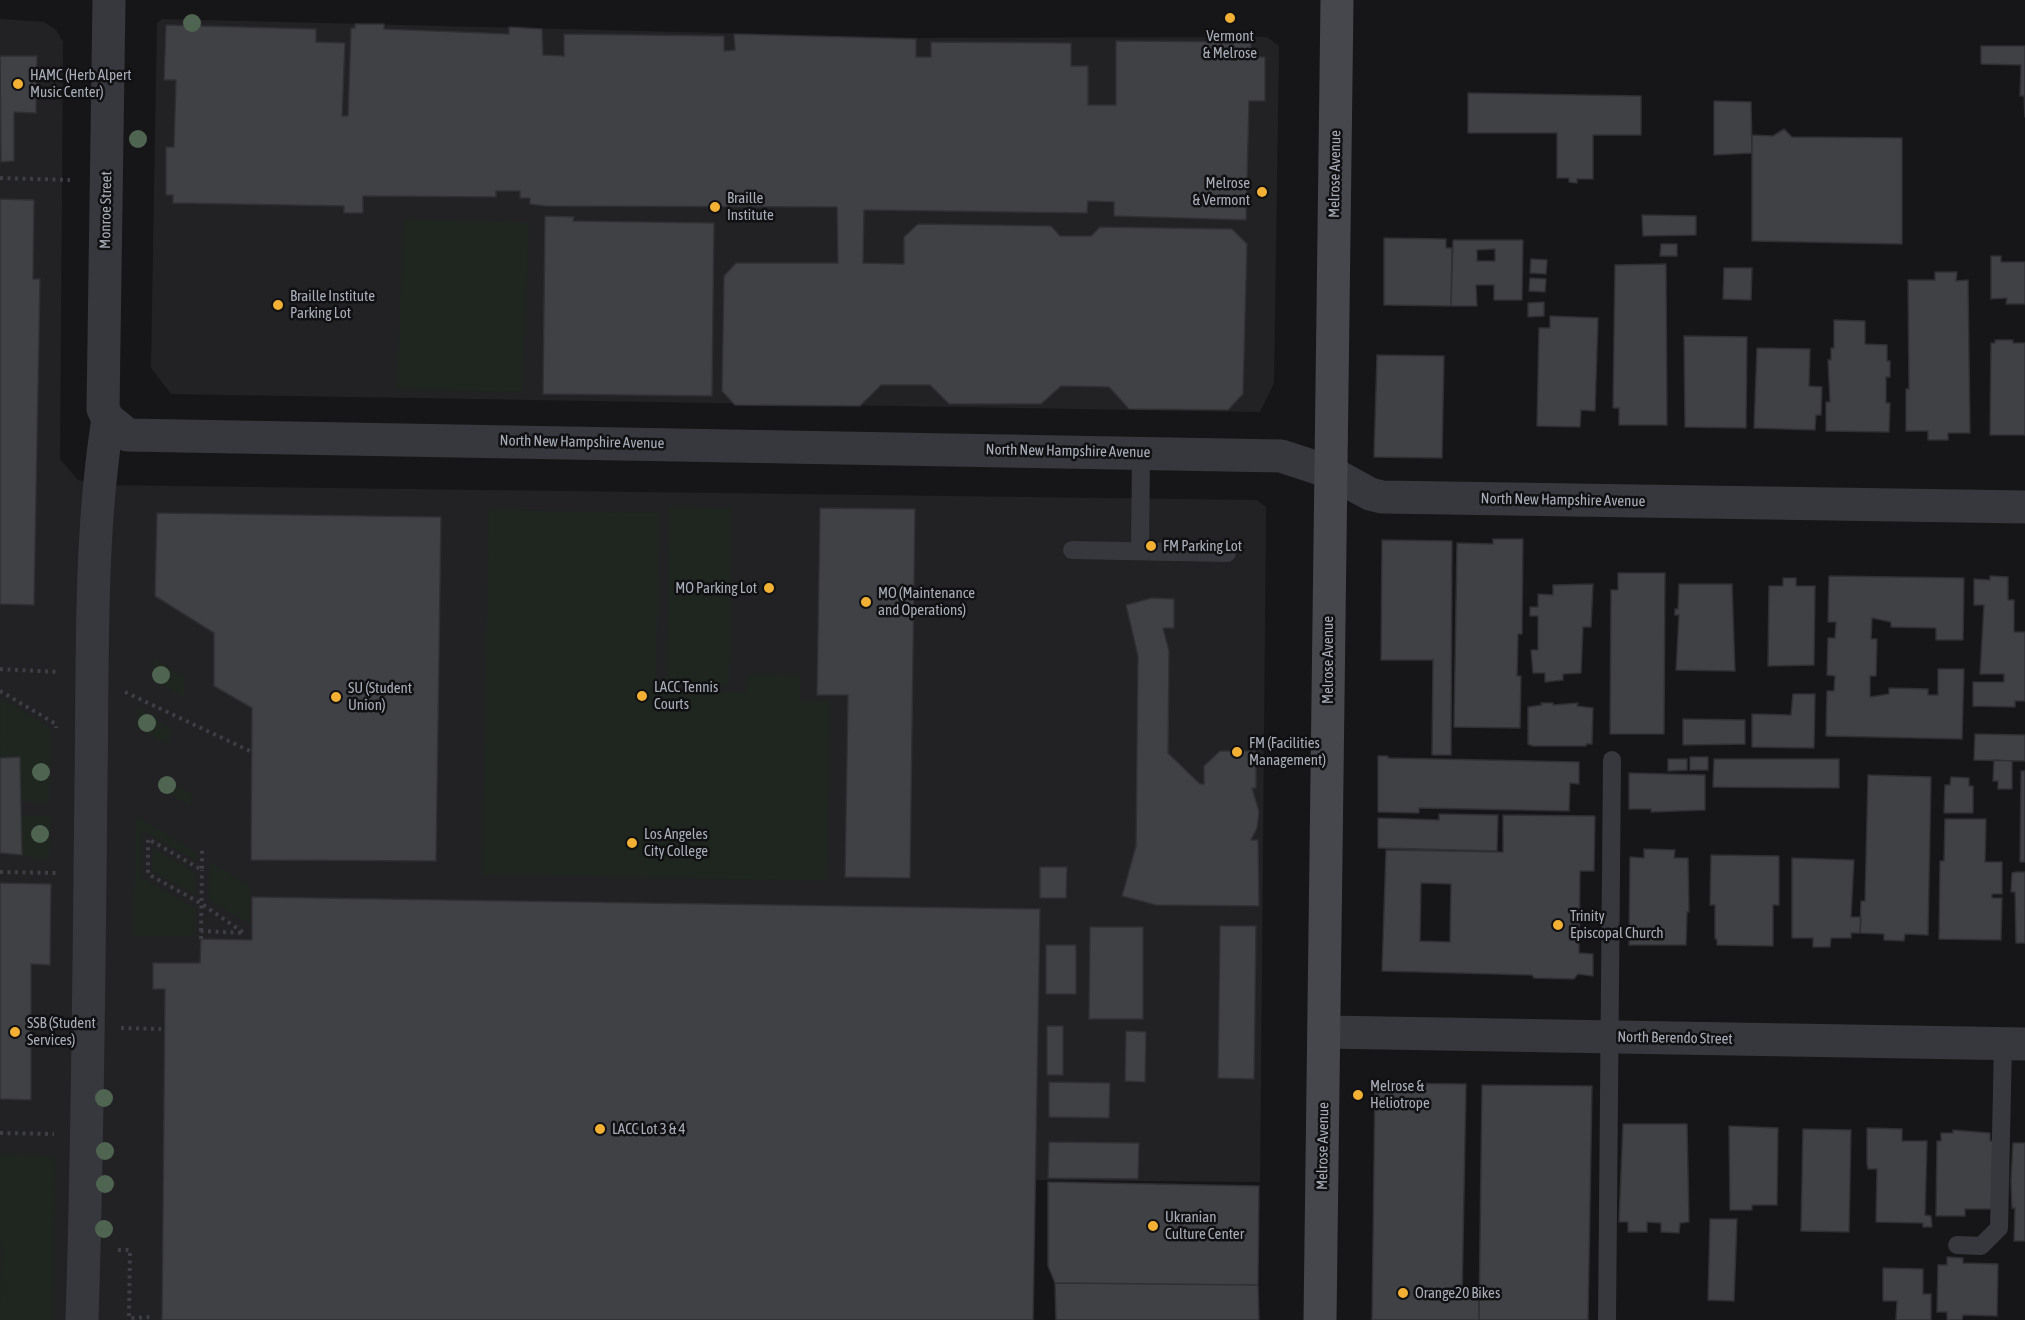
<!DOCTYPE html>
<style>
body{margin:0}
canvas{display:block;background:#161618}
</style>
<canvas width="2025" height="1320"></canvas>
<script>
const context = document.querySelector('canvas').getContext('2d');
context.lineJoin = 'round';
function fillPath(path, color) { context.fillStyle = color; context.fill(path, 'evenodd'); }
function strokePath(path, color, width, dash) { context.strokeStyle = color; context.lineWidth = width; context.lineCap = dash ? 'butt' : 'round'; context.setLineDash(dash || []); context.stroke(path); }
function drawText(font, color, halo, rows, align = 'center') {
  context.font = font + ' "Asap Condensed",sans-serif'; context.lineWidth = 5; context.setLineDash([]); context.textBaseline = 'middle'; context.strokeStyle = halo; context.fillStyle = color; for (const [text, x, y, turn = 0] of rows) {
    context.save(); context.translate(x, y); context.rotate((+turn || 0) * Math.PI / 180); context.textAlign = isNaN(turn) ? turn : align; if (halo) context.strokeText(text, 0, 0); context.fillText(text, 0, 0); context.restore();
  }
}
fillPath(new Path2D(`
 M0,19L44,22L56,30L63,42L60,459L78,480L98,485L1257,500L1266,507L1260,1182L1035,1180L1033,1320H0Z
 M162,19L919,38L1267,37L1279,46L1274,383L1260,412L171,394L151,368L157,23Z`), '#222225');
fillPath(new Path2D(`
 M404,219L529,223L522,392L397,389Z
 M669,507L731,508L729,686L667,685Z
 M489,510L659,513L656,690L747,692V674L800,675V701L830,702L827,881L482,874Z
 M153,658L184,677V697L153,679Z
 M1,697L50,728L49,802L21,801L20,758H0Z
 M138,708L170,728L169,745L137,727Z
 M162,777L192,794L191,806L160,788Z
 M21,815L50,816L49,860L22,855Z
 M136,816L196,852L197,861L142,831L141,877L195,908V935H134Z
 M153,848L195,873V894L152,872Z
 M210,862L250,886V924L209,900Z
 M0,1154L55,1156L53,1320H0L2,1246L0,1241Z`), '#1e261f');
const building = new Path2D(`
 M355,24H384V29L509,34V27L542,29L543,55L564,56V34L724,36V51L735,50L734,34L916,39V57H931V42L1071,43V66H1088V105H1116V41L1251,42V57H1265V101H1249L1246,220L1114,216V202L1088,201L1087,213L864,210L863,263L904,264V237L918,224L1051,226L1060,236H1091L1100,227L1232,229L1247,244L1243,394L1228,410L1129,409L1109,387L1061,386L1041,404H949L930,385H881L860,406L735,405L722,391L724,276L736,263H838L837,207L545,206L530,204V198H520V191H496V197L363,196V213H344V206L173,203V195H166V147H174L176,80H164L166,25L316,29V42L345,43L342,116H348L351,28H355Z
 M1981,46H2025V117L2024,96H2020L2021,65L1981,64Z
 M0,56H37L36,113L14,112V161L1,162Z
 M1468,93L1641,96V135H1593V179H1577V183L1569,182V178H1557V133H1468Z
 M1714,101L1751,102L1752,153L1714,155Z
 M1784,129L1792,137L1902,138V244L1752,241V135L1773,136Z
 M0,199L34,200L33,279H40L34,605L0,604Z
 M1642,215L1696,216V235L1643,236Z
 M545,216L574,217L573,221L714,223L712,396L543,394Z
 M1384,238L1446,239V248H1452L1451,306L1384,305Z
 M1453,240H1523L1522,300H1494V285H1476L1477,306H1451ZM1495,249V261H1477V250Z
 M1661,244H1677V256H1660Z
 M1991,256H2001V262H2025V304H2006L2007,298L1991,299Z
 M1531,259L1547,260L1546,274L1530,273Z
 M1666,264L1667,425H1619V408H1613L1615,265Z
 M1724,268H1752L1751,300L1723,299Z
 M1935,272H1957L1956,281L1968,280L1970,433H1948V440H1928V431H1906V389H1909L1908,280H1935Z
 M1530,278L1546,279L1545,292L1529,291Z
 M1544,302V316L1528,317V303Z
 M1550,316L1598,318L1595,411L1581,410L1580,427L1537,426L1539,328H1550Z
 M1834,320L1865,321V344L1887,345V361H1890V377H1886V403H1890L1889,432L1826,431V402H1830L1828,360H1831V348H1834Z
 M1684,336L1747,337L1746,428L1685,427Z
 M1995,340H2013V343H2025V435H1990L1991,343H1995Z
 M1757,348L1810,349L1809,386L1822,387L1821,415H1816L1815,430L1754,428Z
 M1377,355L1444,356L1442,458L1374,457Z
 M820,508L915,509L910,878L845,877L848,695H817Z
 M157,513L441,517L436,861L251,860L252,708L214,686V633L155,596Z
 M1493,539H1523L1522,634H1518L1517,676H1521L1520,728L1454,727L1457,543L1493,544Z
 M1382,540L1452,541L1451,755H1432L1433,660H1381Z
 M1618,573H1665L1664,734H1610L1611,590H1618Z
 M1829,576L1964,578L1963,640H1936V628L1891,627V622L1872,618L1871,639H1877L1876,676H1870V697L1889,694V688L1928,689V695H1938V669H1964L1962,739L1826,736L1827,691H1834L1835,676L1827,675L1828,638H1835L1836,622H1828Z
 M1990,576L2008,577V600H2014V632H2025V701H2015V707L1973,706V682H2004V674H1980L1984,605H1974V579L1990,580Z
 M1783,578H1796V586H1815L1814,665L1768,666L1769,586H1783Z
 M1593,584L1591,627H1583L1581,673L1563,674V680L1545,682V673H1533L1531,650H1538V616H1530V607H1538V594L1553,595V585Z
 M1679,584H1732L1735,671L1676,670L1679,615H1675V609H1678Z
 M1152,598L1174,599V628H1163L1169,651L1168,753L1200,784H1204V766L1220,751H1256V788H1252L1259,812L1257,828L1251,840H1258L1259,906L1156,905L1122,896L1136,846L1138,656L1126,605Z
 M1793,694H1815L1814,748L1752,747V714L1791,715Z
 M1541,703H1553V705L1578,703L1577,706L1593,708L1592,744H1586V746H1533L1528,744V707L1542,705Z
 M1683,719L1745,720V744L1683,745Z
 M1975,734L2025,735V761L1974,760Z
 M1378,756H1388V758L1579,762V784L1570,783L1569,811L1419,808V813L1378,812Z
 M20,757L22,855L0,853V758Z
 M1690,757H1708V770H1690Z
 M1668,759H1687V770L1668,771Z
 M1714,759H1839V788L1713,787Z
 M1994,760L2012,761V789H1998V781H1993Z
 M2021,771H2025V862H2020Z
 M1629,773L1705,775V810L1651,812V809H1629Z
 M1868,775L1931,777L1928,935L1905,934L1904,941L1884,940V934L1860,933L1861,901H1865Z
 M1951,777L1969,778V786H1973V813H1944L1945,785H1950Z
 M1439,814L1498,815L1497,851L1378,848V818L1439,820Z
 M1503,815L1595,816L1594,871H1580L1579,953L1593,954V976L1578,974L1574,979L1534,978L1532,975L1382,971L1386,850L1503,852ZM1421,883L1451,884L1450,942L1420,941Z
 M1945,819H1986L1985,862H2002V894H1992V898H2002L2001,940L1939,939L1940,861H1944Z
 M1644,849L1675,850L1674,858H1688L1689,912H1687L1686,945H1629L1630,857L1644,858Z
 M1711,855L1779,856V905H1773V946L1717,945V939H1715V905H1710Z
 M1792,858L1854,860L1851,917H1861L1860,933H1851V938H1831L1830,947H1813V938H1792Z
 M1040,867H1067L1066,898H1040Z
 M2017,872H2025V943H2016L2015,892H2011L2012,873Z
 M0,883L51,884L50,965L31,964V1100L0,1099Z
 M252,897L1040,909L1033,1320H162L165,989H153V963H200L201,939L252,940Z
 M1220,926H1256L1254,1079L1218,1078Z
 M1090,927H1143V1019H1089Z
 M1046,945H1076V994H1046Z
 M1047,1026H1063V1075H1047Z
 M1126,1031L1146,1032L1145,1082L1125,1081Z
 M1049,1082L1110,1083L1109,1118L1049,1117Z
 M1375,1083L1466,1084L1462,1299L1479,1300V1320H1372Z
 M1482,1085L1592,1086L1588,1320H1479Z
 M1623,1124H1687L1689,1222L1680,1223L1679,1233L1661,1232V1223L1647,1222V1232H1628V1222H1619Z
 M1729,1126L1778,1128L1777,1205H1752V1210H1730Z
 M1867,1128L1902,1129V1141H1927L1925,1215L1931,1216L1932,1227H1923V1223L1876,1222L1877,1169H1868L1867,1164Z
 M1803,1129L1851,1130L1849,1232L1801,1231Z
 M1953,1130L1990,1133V1141H1993L1992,1209H1965V1216H1936L1937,1141H1941V1133H1953Z
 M1049,1142L1139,1143L1138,1179L1048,1178Z
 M2013,1143H2025V1241H2014L2015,1208H2012L2011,1181Z
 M1048,1182L1259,1186L1258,1285L1055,1283L1048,1266Z
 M1710,1219H1737L1734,1301L1708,1300Z
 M1947,1257L1963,1258V1263L1998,1264L1997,1316L1963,1315L1962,1320H1947V1312H1937L1938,1265H1947Z
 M1883,1268L1923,1269V1294H1931V1320H1896L1897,1301H1883Z
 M1055,1283L1258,1285L1259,1320H1056Z`);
fillPath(building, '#404145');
strokePath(building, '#303034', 1.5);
strokePath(new Path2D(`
 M0,178L70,180
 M0,669L59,672
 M0,691L56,724V728
 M125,692L252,752
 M0,872L59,873
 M201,931L202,870
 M201,939V931L244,933L202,904L148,874V839L202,870V847
 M121,1028L161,1029
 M0,1133L54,1134
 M118,1250H130L129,1318L150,1317V1320`), '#3d3f44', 4, [3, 4.5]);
strokePath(new Path2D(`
 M1072,550L1227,553
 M1140,551L1141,453
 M1957,1245L1981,1246L1999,1228L2003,1044
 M1607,1320L1612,760`), '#37383d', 18);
strokePath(new Path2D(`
 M109,0L103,409L108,419L128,435L1281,456L1330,472L1370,494L1382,497L2025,507
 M1325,1032L2025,1044
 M82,1320C88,1140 89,961 91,781C93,661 89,538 108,419`), '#37383d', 33);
strokePath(new Path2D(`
 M1320,1320L1337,0`), '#45474d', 33);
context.fillStyle = '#506452';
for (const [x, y] of [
 [192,23],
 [138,139],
 [161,675],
 [147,723],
 [41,772],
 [167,785],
 [40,834],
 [104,1098],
 [105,1151],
 [105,1184],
 [104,1229]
]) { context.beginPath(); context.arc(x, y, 9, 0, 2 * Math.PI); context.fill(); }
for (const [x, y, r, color] of [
 [1230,18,6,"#f2b134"],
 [18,84,6,"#f2b134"],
 [1262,192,6,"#f2b134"],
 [715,207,6,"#f2b134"],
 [278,305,6,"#f2b134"],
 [1151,546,6,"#f2b134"],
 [769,588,6,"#f2b134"],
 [866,602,6,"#f2b134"],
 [642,696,6,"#f2b134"],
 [336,697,6,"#f2b134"],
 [1237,752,6,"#f2b134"],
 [632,843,6,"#f2b134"],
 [1558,925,6,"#f2b134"],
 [15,1032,6,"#f2b134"],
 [1358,1095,6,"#f2b134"],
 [600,1129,6,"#f2b134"],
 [1153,1226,6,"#f2b134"],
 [1403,1293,6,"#f2b134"]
]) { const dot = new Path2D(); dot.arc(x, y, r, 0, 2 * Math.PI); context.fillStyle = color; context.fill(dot); strokePath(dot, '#111113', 2); }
drawText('15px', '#a8adb8', '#111113', [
 ["Vermont",1230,36,"center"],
 ["& Melrose",1230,53,"center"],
 ["HAMC (Herb Alpert",30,75],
 ["Music Center)",30,92],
 ["Melrose",1250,183,"right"],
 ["& Vermont",1250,200,"right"],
 ["Braille",727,198],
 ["Institute",727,215],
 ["Braille Institute",290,296],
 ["Parking Lot",290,313],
 ["FM Parking Lot",1163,546],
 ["MO Parking Lot",757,588,"right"],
 ["MO (Maintenance",878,593],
 ["and Operations)",878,610],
 ["LACC Tennis",654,687],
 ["Courts",654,704],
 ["SU (Student",348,688],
 ["Union)",348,705],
 ["FM (Facilities",1249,743],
 ["Management)",1249,760],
 ["Los Angeles",644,834],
 ["City College",644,851],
 ["Trinity",1570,916],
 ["Episcopal Church",1570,933],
 ["SSB (Student",27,1023],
 ["Services)",27,1040],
 ["Melrose &",1370,1086],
 ["Heliotrope",1370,1103],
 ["LACC Lot 3 & 4",612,1129],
 ["Ukranian",1165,1217],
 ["Culture Center",1165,1234],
 ["Orange20 Bikes",1415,1293]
], 'left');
drawText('15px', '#a8adb8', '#111113', [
 ["Melrose Avenue",1335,174,-89],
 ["Monroe Street",106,210,-89],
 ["North New Hampshire Avenue",582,442,1],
 ["North New Hampshire Avenue",1068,451,1],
 ["North New Hampshire Avenue",1563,500,1],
 ["Melrose Avenue",1328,660,-90],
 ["North Berendo Street",1675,1038,1],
 ["Melrose Avenue",1323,1146,-89]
]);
</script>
